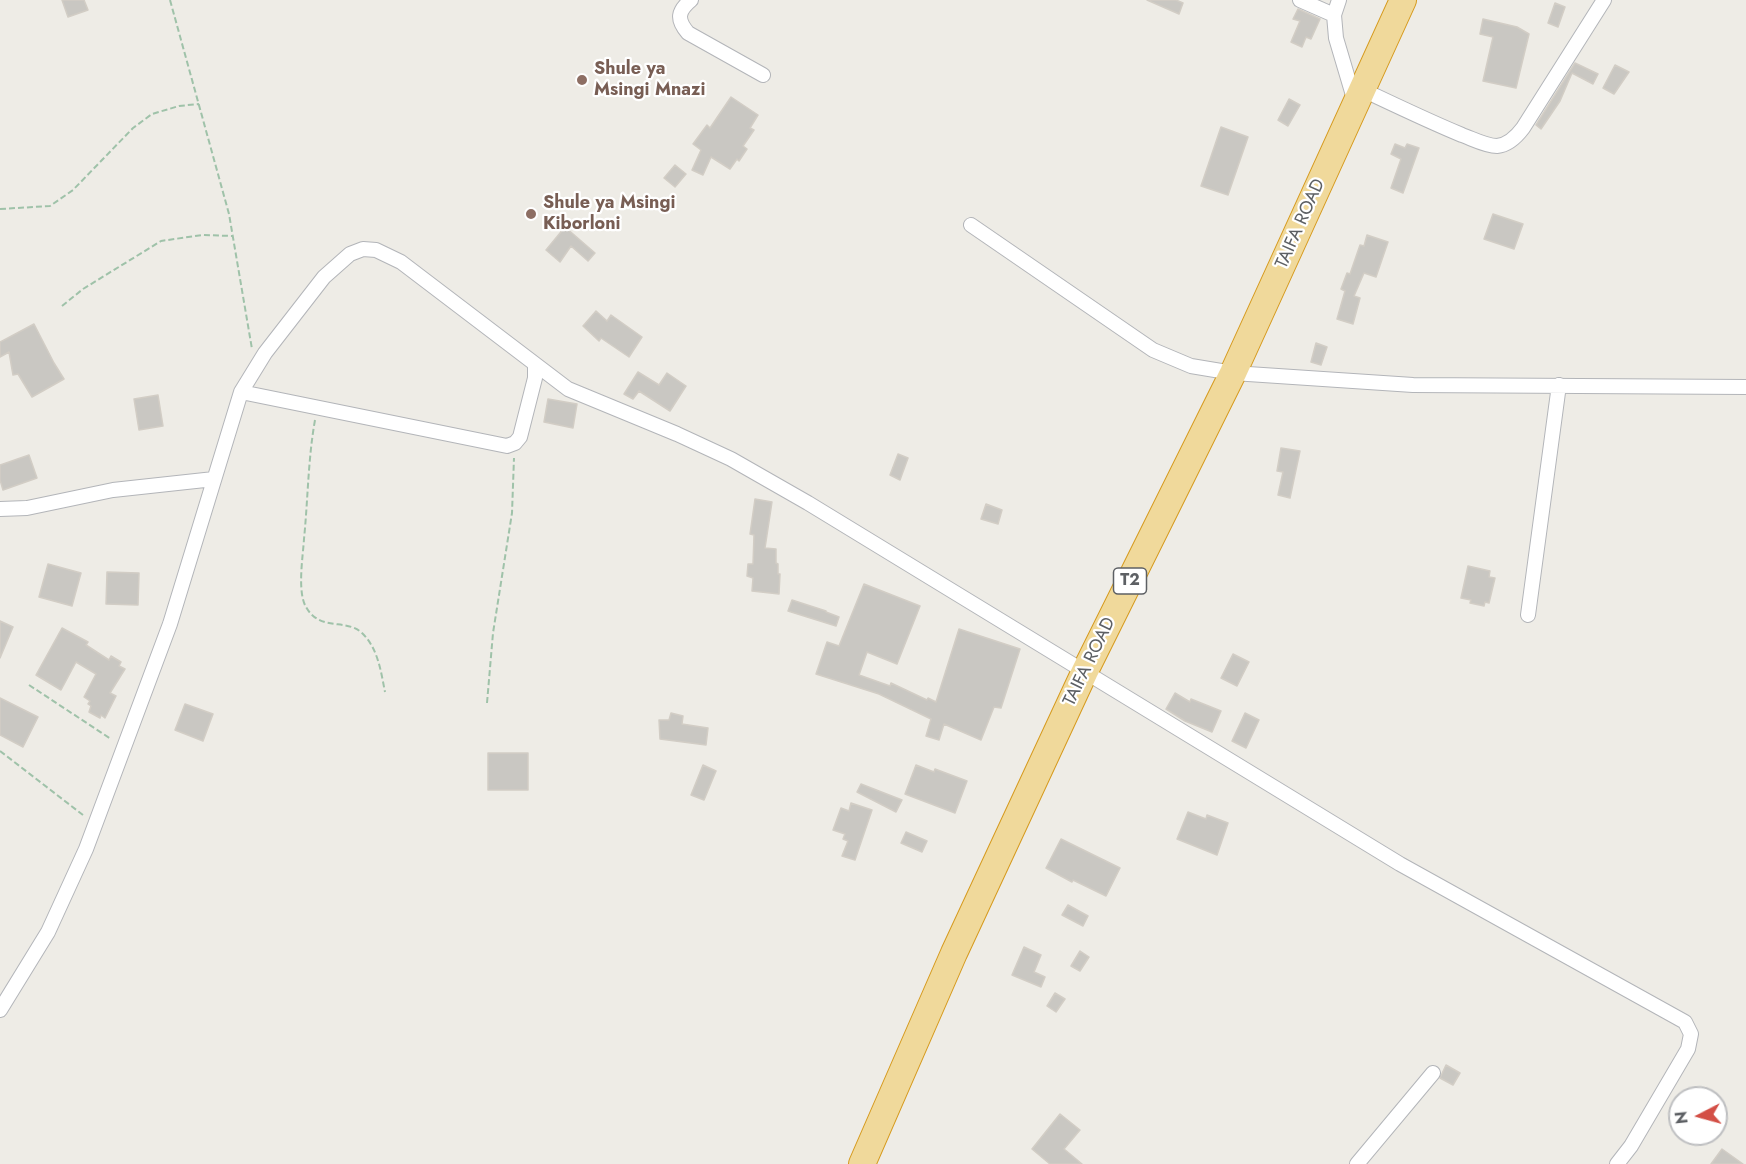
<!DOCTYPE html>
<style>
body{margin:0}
#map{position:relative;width:1746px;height:1164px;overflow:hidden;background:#eeece6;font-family:Jost,sans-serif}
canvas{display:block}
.north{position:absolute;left:1668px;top:1086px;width:60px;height:60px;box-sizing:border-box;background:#fff;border:2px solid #bebfc1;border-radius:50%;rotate:264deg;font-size:16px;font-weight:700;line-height:24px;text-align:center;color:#5d6064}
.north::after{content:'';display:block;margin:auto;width:21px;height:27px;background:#d34f46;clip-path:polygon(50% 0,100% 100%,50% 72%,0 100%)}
</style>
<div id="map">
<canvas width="1746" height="1164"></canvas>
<div class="north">N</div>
</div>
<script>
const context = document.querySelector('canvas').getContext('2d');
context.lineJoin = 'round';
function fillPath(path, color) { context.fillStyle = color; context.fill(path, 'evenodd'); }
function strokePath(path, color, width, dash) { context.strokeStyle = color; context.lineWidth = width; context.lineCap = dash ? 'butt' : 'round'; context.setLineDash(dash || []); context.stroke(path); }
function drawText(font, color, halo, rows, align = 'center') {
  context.font = font + ' Jost,sans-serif'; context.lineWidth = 4.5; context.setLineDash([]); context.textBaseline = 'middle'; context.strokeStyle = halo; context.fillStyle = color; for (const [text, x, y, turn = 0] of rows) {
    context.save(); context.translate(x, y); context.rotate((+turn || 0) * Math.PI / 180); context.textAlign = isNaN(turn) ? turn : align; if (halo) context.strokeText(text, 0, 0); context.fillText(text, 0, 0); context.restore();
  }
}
const building = new Path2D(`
 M62,0H84L88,10L68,17Z
 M1147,0H1176L1183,3L1179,14Z
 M1555,3L1565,7L1558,27L1548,23Z
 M1298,9L1320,19L1311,39L1306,37L1302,47L1291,42L1300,21L1293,19Z
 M1483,19L1517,27L1529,34L1516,88L1483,81L1493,37L1480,34Z
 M1575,63L1598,74L1593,84L1572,73L1560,101L1541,129L1536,125Z
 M1615,65L1629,72L1614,94L1603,88Z
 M731,97L758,115L750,128L754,130L743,146L747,149L739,161L737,159L730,169L711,157L703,175L692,170L701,150L693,144L707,125L710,128Z
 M1289,99L1300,105L1288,126L1278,120Z
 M1221,127L1248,137L1228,195L1201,186Z
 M1395,144L1405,148L1407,144L1419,148L1403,193L1391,188L1401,159L1391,154Z
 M675,165L686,174L675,187L664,178Z
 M1493,214L1523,224L1514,249L1484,239Z
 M565,227L595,253L588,261L571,246L560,262L546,250Z
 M1367,235L1388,242L1376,277L1364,273L1354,296L1360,298L1353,324L1337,319L1345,291L1341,289L1347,273L1350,274L1360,245L1364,246Z
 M596,311L607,321L611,315L642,337L629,357L601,338L599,341L583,326Z
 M34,324L54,363L64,379L32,397L18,374L13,375L9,352L0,357V342Z
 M1316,343L1327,347L1321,365L1311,362Z
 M638,372L659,385L667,373L686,386L670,411L639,391L633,399L624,394Z
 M158,395L163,426L139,430L134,399Z
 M548,399L577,404L573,428L544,422Z
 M1281,448L1300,451L1290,498L1278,495L1283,472L1277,471Z
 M898,454L908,458L900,480L890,475Z
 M29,455L37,478L3,490L0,480V465Z
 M755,499L772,502L765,548L776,549V563L778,564V574H780L779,594L752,591L753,578L747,576L748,564H753L754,535L750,534Z
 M986,504L1002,510L998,524L981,519Z
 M48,564L81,573L72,606L39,597Z
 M1468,566L1490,571L1489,577L1495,578L1489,603L1485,602L1484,606L1470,603L1471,600L1461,598Z
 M107,572L139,573L138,605L106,604Z
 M864,584L920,606L897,664L867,652L859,675L890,686L891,683L927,700L928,698L936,702L959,629L1020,649L1001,708L994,707L981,740L944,724L939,740L926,736L931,719L879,694L816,674L827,642L839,646Z
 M792,600L826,611V612L839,617L836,626L788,611Z
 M0,621L13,627L0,658Z
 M62,628L88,642L86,645L109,660L111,656L121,662L119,666L125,669L110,693L116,696L105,718L101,715L100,718L89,712L91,706L88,704L90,701L84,697L96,674L76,662L61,690L36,675Z
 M1233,654L1249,662L1237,686L1221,678Z
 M1175,693L1190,702L1191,699L1221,711L1212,732L1185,721L1166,709Z
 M0,698L38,717L23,747L0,735Z
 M185,704L213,714L203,741L175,730Z
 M671,713L683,716L682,724L708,728L706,745L660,739L659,720H669Z
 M1245,713L1259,720L1246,748L1232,741Z
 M488,753H528V790H488Z
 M703,765L716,771L704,800L691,795Z
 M916,765L934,772L935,769L967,781L955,813L905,794Z
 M861,784L902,800L896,812L857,792Z
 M851,803L872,810L855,860L842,856L848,841L843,839L845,834L833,830L841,808L849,811Z
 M1188,812L1206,819L1207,815L1228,823L1217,855L1177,839Z
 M906,832L927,841L922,852L901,843Z
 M1061,839L1120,868L1106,896L1073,880L1072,882L1046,868Z
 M1068,905L1088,916L1083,926L1062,915Z
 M1024,947L1041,955L1034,972L1045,977L1041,987L1012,975Z
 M1080,951L1089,957L1080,971L1071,966Z
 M1055,993L1065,999L1056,1012L1047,1006Z
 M1446,1065L1460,1073L1453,1085L1440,1078Z
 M1060,1114L1080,1130L1064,1149L1082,1164H1050L1032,1149Z
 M1722,1149L1743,1164H1711Z`);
fillPath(building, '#c9c7c2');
strokePath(building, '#d2cdc5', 1.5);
const street = new Path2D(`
 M691,0C678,11 676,19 688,33L763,75
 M1300,0L1334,15
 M1339,0L1334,15L1336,38L1355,102
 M1361,89C1395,105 1428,121 1462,135C1473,139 1486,146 1497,146C1508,145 1517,136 1523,128L1604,0
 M971,225L1153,350L1191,366L1233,373L1413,385L1746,387
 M241,392L507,446L515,443L520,437L535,378V366
 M0,509L27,508L113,490L214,479
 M1528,615L1559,385
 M0,1010L48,932L86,849L170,624L241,392L265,353L324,277L350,254L363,249L376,250L401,262L568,389L677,434L731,459L808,503L1400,864L1685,1022L1691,1034L1688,1049L1631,1146L1617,1164
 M1357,1164L1433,1073`);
const highway = new Path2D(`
 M862,1164L954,953L1085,671L1233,373L1403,0`);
strokePath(street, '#b3b5b9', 16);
strokePath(highway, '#d69a1d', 28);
strokePath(new Path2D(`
 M170,0L229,214L252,349
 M0,209L50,206L73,190L133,128L152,114L179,106L199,104
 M62,306L83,289L161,241L202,235L233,236
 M315,420C308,459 308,499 304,539C303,556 297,592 306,607C320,632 346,618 362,633C378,648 381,672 385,692
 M29,685L111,739
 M487,703L493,633L512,513L514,458
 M0,751L83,815`), '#9fc2a9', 2, [6, 3]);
strokePath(street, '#fff', 14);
strokePath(highway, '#f0d99b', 26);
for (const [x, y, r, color] of [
 [582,80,6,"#8d6e63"],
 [531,214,6,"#8d6e63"]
]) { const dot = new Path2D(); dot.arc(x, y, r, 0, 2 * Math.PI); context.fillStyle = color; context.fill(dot); strokePath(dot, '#fff', 2); }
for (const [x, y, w] of [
 [1130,581,33]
]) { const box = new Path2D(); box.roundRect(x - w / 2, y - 13, w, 26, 4.5); context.fillStyle = '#fff'; context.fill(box); strokePath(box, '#5d6064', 1.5); }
drawText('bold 16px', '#5d6064', null, [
 ["T2",1130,581]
]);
drawText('bold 18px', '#785e54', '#fff', [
 ["Shule ya",594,70],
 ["Msingi Mnazi",594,91],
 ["Shule ya Msingi",543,204],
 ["Kiborloni",543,225]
], 'left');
drawText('18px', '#5d6064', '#fff', [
 ["TAIFA ROAD",1301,224,-66],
 ["TAIFA ROAD",1090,662,-64]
]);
</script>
